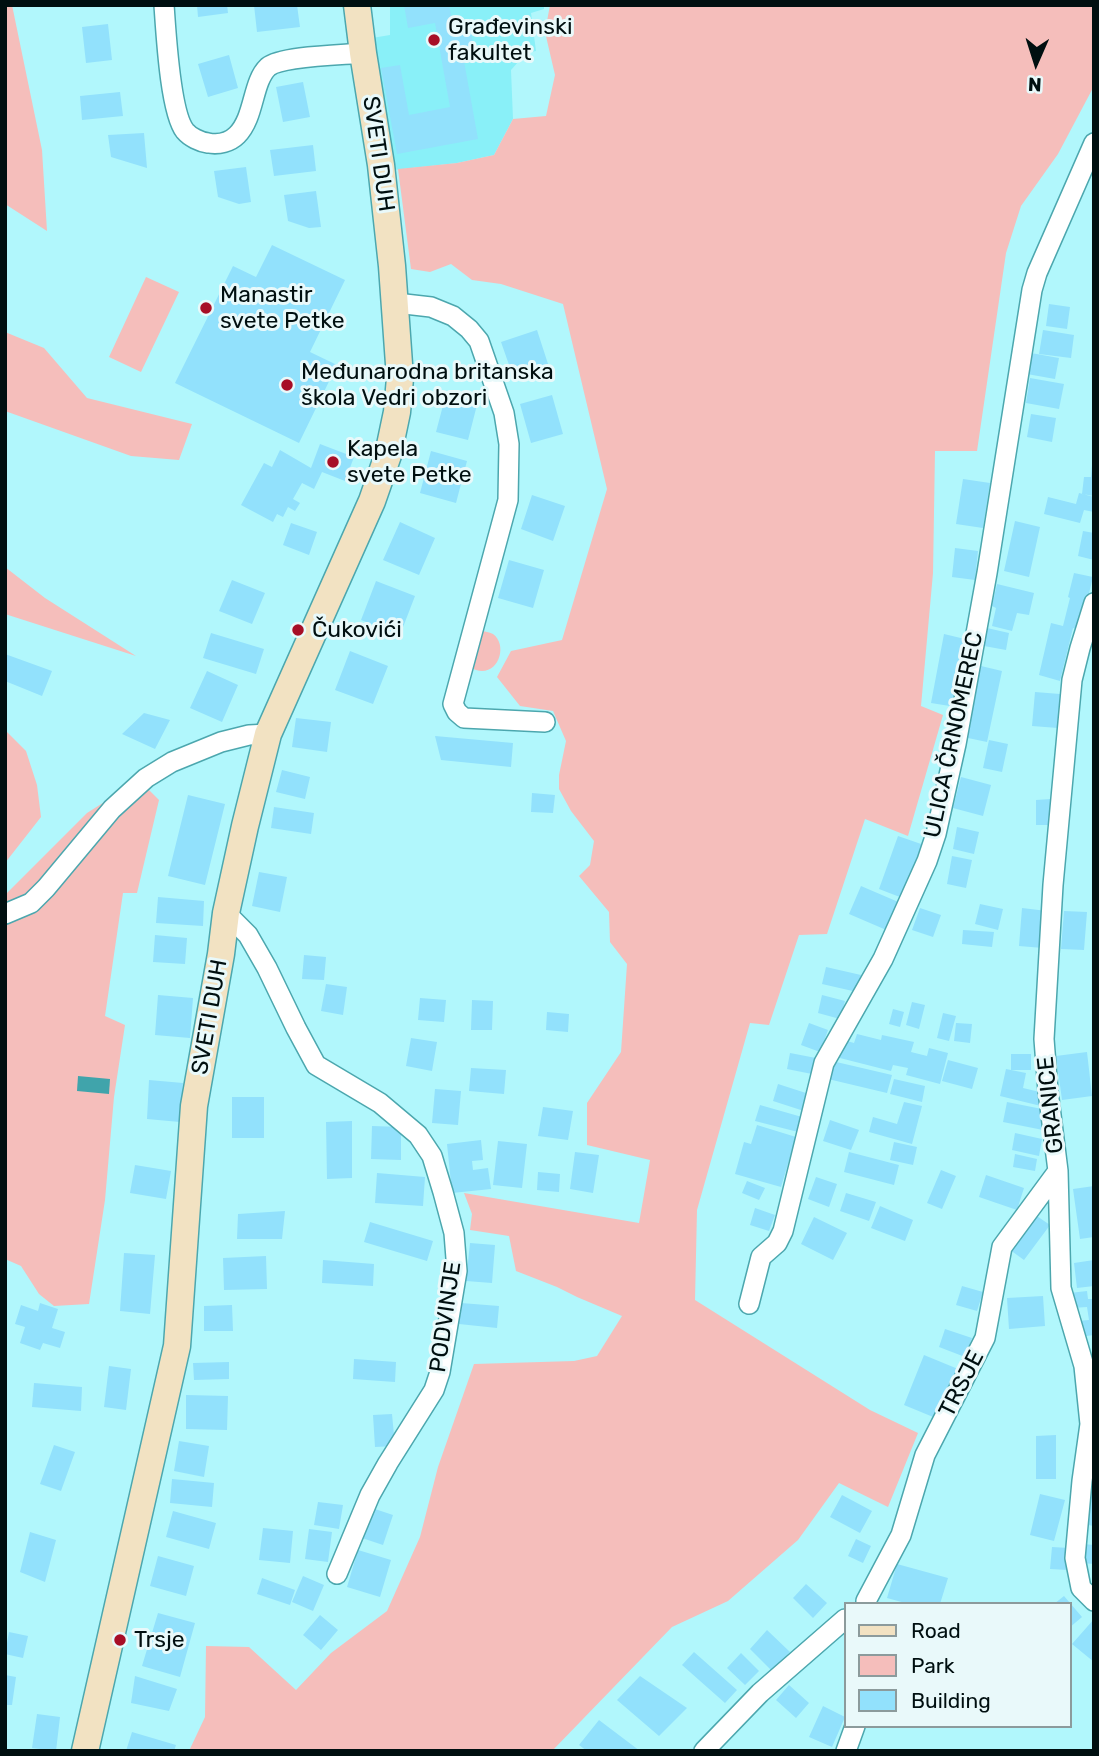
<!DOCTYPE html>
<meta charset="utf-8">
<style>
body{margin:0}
#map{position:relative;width:1099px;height:1756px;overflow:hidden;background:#b1f7fc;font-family:Rubik,sans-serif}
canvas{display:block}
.frame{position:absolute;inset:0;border:7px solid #000f10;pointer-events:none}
.legend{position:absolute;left:844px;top:1602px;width:228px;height:126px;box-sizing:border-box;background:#e9f9fa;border:2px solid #8c9b9c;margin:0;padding:9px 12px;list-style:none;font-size:21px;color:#000f10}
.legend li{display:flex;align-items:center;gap:14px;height:35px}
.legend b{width:35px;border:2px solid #8c9b9c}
.north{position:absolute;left:1001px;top:28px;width:70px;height:70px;-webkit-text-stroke:5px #e9f9fa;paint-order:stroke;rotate:183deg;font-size:19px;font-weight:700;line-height:28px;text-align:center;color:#000f10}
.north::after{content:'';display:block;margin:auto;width:24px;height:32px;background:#000f10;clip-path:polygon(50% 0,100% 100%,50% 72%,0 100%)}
</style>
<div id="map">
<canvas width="1099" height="1756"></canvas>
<div class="frame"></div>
<ul class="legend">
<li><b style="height:9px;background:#f2e2c2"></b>Road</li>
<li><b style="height:19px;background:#f5bebb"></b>Park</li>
<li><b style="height:19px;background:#92e1fc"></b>Building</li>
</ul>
<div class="north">N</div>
</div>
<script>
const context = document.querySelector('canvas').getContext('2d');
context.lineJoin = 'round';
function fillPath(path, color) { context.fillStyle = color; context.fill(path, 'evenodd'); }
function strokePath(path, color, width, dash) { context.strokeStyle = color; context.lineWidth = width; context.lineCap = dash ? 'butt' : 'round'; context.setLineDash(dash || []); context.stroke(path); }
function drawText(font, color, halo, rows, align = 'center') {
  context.font = font + ' Rubik,sans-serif'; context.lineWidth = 6; context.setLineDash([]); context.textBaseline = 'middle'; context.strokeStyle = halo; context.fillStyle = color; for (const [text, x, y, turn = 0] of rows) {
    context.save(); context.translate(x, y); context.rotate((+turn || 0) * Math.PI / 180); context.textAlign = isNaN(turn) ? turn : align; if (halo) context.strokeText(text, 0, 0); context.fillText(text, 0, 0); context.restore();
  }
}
fillPath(new Path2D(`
 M390,5H544V9L531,13L536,51L526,53L511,70L513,119L494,155L457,163L394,170L372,38L390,35Z`), '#89f0f8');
fillPath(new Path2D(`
 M5,5H12L42,150L47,231L5,204Z
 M550,5H1094V86L1058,154L1021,206L1006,253L977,451H935L933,573L921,706L943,715L908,836L865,819L827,934L799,935L769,1025L750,1023L697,1210L695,1300L870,1410L918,1433L888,1507L839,1483L798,1540L728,1601L672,1627L552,1751H189L205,1717L206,1646L249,1647L296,1690L331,1653L387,1611L420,1537L438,1467L474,1364L574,1361L597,1356L622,1316L577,1297L557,1287L516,1271L509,1236L470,1230L472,1214L464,1193L639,1223L650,1160L587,1145V1103L621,1052L627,964L610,942L609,912L579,876L590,865L594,841L571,811L559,789V775L566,741L553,711L520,706L497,677L511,651L562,640L607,489L563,304L501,284L472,280L451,264L430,272L411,269L398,169L457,163L494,155L513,119L546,116L555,75L545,32Z
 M146,277L179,292L141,372L109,357Z
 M5,332L44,348L87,398L192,424L179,460L131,456L5,411Z
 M5,567L45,598L136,656L5,614Z
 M481,630C485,632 489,632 493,634C507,644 500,671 482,671C478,671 474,669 471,668Z
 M5,730L26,751L37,785L41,817L5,863Z
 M139,780L159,800L137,893H123L105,1016L125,1025L114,1097L105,1200L89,1304L54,1306L39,1294L21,1266L5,1259V895L87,813Z`), '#f5bebb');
fillPath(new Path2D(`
 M78,1076L110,1079L109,1094L77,1091Z`), '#40a4ab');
fillPath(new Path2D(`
 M197,5H227L228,13L198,17Z
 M254,5H297L300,27L257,32Z
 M404,5H449L453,25L469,22L474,48L462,50L478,139L397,154L381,68L400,65L409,115L450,107L435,23L408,28Z
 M108,24L112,60L86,63L82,27Z
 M229,55L238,88L208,97L198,64Z
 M303,82L310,117L283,122L276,87Z
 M120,92L123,116L82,120L80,96Z
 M144,133L147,168L111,157L108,135Z
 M313,145L316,171L274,176L270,150Z
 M246,167L251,202L239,204L218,197L214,171Z
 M316,191L321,227L309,228L288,221L284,195Z
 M272,245L345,280L310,352L337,365L299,443L175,383L233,266L256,277Z
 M1049,304L1070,307L1067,329L1046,326Z
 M537,330L549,367L514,379L501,342Z
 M1043,330L1074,335L1071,358L1039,354Z
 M1031,353L1059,358L1055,379L1027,374Z
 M1030,378L1064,384L1059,409L1026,403Z
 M446,394L478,401L468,440L436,432Z
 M552,395L563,434L531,443L520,404Z
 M1031,414L1056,418L1052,442L1027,437Z
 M320,444L354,457L345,481L322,472L314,489L302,483L293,499L300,503L295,511L288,507L283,517L277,514L273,522L241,505L264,463L272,467L280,450L311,468Z
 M431,451L467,461L456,503L420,493Z
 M1092,465H1094V496L1082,494L1084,477H1091Z
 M963,479L990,483L983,528L956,524Z
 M1079,493L1094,497V512L1084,510L1080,523L1044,514L1048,497L1076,504Z
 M532,495L565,506L553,541L521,529Z
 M1015,521L1040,527L1029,577L1004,571Z
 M400,522L435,538L419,575L383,560Z
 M291,523L317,532L309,555L283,545Z
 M1083,531L1094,533V560L1078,556Z
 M955,548L978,551L975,580L952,577Z
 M509,560L544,570L533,608L498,598Z
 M1074,573L1093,577L1080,630L1073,628L1060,681L1039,675L1051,623L1063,626L1070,598L1068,597Z
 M232,580L265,593L252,624L219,611Z
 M376,581L415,596L400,635L361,620Z
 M997,584L1034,593L1029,615L1017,613L1012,631L992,626L996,608L992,606Z
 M987,628L1009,633L1006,650L984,646Z
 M211,633L264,649L256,674L203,658Z
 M944,634L969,640L956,707L931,703Z
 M350,651L388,666L373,704L335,690Z
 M5,654L52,671L42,696L5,681Z
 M981,666L1002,671L987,742L968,738L972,715H970Z
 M207,671L238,685L222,722L190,708Z
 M1035,692L1060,694L1058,728L1032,726Z
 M144,713L170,720L155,749L122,734Z
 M296,718L331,722L327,752L292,747Z
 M435,736L513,743L511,767L441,760Z
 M989,740L1008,744L1002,772L983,768Z
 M282,770L310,777L305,799L276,792Z
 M961,777L991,785L983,816L953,808Z
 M532,793L555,795L553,813L531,812Z
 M188,795L225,804L205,885L168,876Z
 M1051,799L1052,825H1036V800Z
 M274,807L314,813L311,834L271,828Z
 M957,827L979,832L974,854L953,849Z
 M898,836L924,845L905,899L879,889Z
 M952,856L972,860L966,888L947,884Z
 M259,872L287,877L280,912L252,906Z
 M861,886L903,904L891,932L849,914Z
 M158,897L204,901L203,926L156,923Z
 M980,904L1003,909L998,930L975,924Z
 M920,908L941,915L933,937L912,930Z
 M1022,908L1047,911L1043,948L1019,946Z
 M1064,911L1087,912L1084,950L1061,949Z
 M963,930L994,932L992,947L962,944Z
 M155,935L187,938L185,964L153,962Z
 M304,955L326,957L324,980L302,979Z
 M826,967L861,975L857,992L822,984Z
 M326,984L347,987L343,1015L321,1011Z
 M158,995L193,998L190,1038L155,1035Z
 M822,995L845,1001L840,1019L818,1013Z
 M420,998L446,1000L444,1022L418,1020Z
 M472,1000L493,1001L492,1030H471Z
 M912,1002L925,1005L919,1029L906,1025Z
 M893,1009L904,1012L900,1027L889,1024Z
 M547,1012L569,1014L568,1032L546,1030Z
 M943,1013L956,1016L949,1041L937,1038Z
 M809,1023L828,1030L820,1052L801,1045Z
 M956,1023L972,1024L970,1043L954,1041Z
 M857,1034L881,1040L882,1035L914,1042L911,1052L927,1056L929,1048L948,1053L940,1084L906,1075L908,1068L893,1065L891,1071L836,1057L840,1039L854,1043Z
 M411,1038L437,1042L432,1071L406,1066Z
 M1087,1052L1092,1096L1062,1100L1056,1056Z
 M790,1053L816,1058L812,1074L787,1069Z
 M1011,1054H1031V1070H1011Z
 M948,1060L978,1068L972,1089L942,1081Z
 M832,1061L892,1075L887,1093L828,1079Z
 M471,1068L506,1070L504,1094L469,1091Z
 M1006,1069L1026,1073L1023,1088L1044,1093L1041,1106L1000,1096Z
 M894,1079L925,1086L922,1102L890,1094Z
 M149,1080L183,1083L180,1122L147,1119Z
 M778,1084L809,1094L804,1111L773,1101Z
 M435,1089L461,1091L458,1125L432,1123Z
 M232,1097H264V1138H232Z
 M904,1102L922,1106L912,1144L869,1132L873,1117L897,1124Z
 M1007,1102L1047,1110L1043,1130L1003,1122Z
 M760,1105L802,1117L798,1132L755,1121Z
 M543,1107L573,1111L568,1140L538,1136Z
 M830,1120L859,1130L851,1150L823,1141Z
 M352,1121V1178L327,1179L326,1122Z
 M757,1125L796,1137L781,1187L735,1174L744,1142L751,1144Z
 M372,1126L401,1127V1160L371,1159Z
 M1015,1133L1042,1139L1039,1156L1012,1150Z
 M481,1140L483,1160L472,1161L473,1170L488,1168L491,1189L452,1193L447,1144Z
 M498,1141L527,1144L522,1188L493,1185Z
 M894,1142L917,1147L913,1165L890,1160Z
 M575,1152L599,1155L593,1193L570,1189Z
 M849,1152L899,1165L894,1185L844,1172Z
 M1015,1154L1037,1159L1035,1171L1013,1167Z
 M135,1165L171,1171L166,1199L130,1193Z
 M941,1170L956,1176L942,1209L927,1203Z
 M538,1172L560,1174L559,1192L537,1190Z
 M377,1173L425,1177L423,1206L375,1203Z
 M986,1175L1024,1188L1017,1210L979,1197Z
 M816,1177L837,1184L829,1207L808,1199Z
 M747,1181L765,1188L759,1200L742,1193Z
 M1094,1186V1237L1080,1239L1073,1189Z
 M846,1193L876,1202L869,1221L840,1211Z
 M880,1206L913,1220L905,1241L871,1228Z
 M755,1208L775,1215L769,1231L750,1225Z
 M285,1211L282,1239H237L238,1214Z
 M1031,1212L1050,1225L1024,1260L1006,1247Z
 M814,1217L847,1233L833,1260L801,1244Z
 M370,1222L433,1241L427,1261L364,1242Z
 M470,1243L495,1245L492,1283L466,1281Z
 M124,1253L155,1255L150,1314L120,1311Z
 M266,1256L267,1289L224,1290L223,1258Z
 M323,1260L374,1264L373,1286L322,1283Z
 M1094,1260V1286L1077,1288L1074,1263Z
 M962,1286L983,1292L977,1311L956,1305Z
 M1087,1291L1088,1299H1094V1335L1079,1337L1077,1321L1089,1320L1087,1307L1072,1308L1070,1293Z
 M1043,1296L1045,1326L1009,1329L1007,1298Z
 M40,1303L58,1309L52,1328L65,1332L60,1348L43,1343L40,1350L20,1343L25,1327L15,1324L21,1305L38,1311Z
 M461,1303L499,1306L497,1328L459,1324Z
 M232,1305L233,1331H204V1306Z
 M945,1329L972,1338L965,1357L939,1347Z
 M924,1355L958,1369L938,1419L904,1405Z
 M354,1359L396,1362L395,1382L353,1379Z
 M229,1362V1379L194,1380L193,1363Z
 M109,1366L131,1369L126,1410L104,1407Z
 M34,1383L82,1387L81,1411L32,1407Z
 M186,1395L228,1396L227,1430L186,1429Z
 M392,1414L395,1446L375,1447L373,1415Z
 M1056,1435V1479H1036V1436Z
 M179,1441L209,1446L204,1477L174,1471Z
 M54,1445L75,1452L61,1491L40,1484Z
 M172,1479L214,1483L212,1507L170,1503Z
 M1089,1491H1094V1526L1088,1525Z
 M1040,1494L1065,1500L1054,1541L1030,1535Z
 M842,1495L872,1511L860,1533L830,1517Z
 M318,1502L343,1505L339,1529L314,1525Z
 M372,1508L393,1515L383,1545L362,1538Z
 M173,1511L216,1523L209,1549L166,1537Z
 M263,1528L293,1531L290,1563L259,1560Z
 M309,1529L332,1532L328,1562L305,1559Z
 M30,1532L56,1540L45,1582L20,1572Z
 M856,1539L871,1546L863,1563L848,1556Z
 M1083,1544L1094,1545V1564L1082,1563Z
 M1052,1547L1069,1548L1068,1570L1050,1569Z
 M358,1550L391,1560L380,1597L347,1587Z
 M158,1556L194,1566L186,1596L150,1586Z
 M897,1564L948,1578L940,1604H909L887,1598Z
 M303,1576L324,1585L313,1611L292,1602Z
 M262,1578L295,1590L290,1605L257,1594Z
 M806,1584L827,1603L813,1618L793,1598Z
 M1064,1596L1082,1617L1069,1628V1604H1054Z
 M158,1613L195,1623L180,1677L142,1666Z
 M320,1615L338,1630L321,1650L303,1635Z
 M1094,1619V1662L1072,1644Z
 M767,1630L790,1652L772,1671L750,1649Z
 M9,1632L28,1636L23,1658L5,1654Z
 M694,1652L737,1690L725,1703L682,1665Z
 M741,1653L759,1671L745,1685L727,1668Z
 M5,1675L16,1677L12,1705H5Z
 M135,1676L177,1689L169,1711L131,1703Z
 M640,1676L687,1708L659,1736L617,1700Z
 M789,1685L809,1703L796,1718L776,1700Z
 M823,1706L845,1717L832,1747L809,1737Z
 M37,1714L60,1717L56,1751L32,1748Z
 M599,1720L640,1751H587L579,1745Z
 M132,1732L176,1745L174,1751H126Z`), '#92e1fc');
const street = new Path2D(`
 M164,5C166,32 170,112 185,131C190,137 200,142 208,143C219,145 230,142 237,135C255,117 252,82 268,67C281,56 343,55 363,53
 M396,303L431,307L453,316L469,329L479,341L504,413L509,444L508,500L453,704L457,712L464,718L545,722
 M1094,603L1080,648L1072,680L1053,885L1044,1039L1048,1091L1058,1171L1061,1288L1084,1366L1090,1424L1082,1481L1075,1558L1081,1588L1094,1601
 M226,913L248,935L267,968L296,1028L316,1065L380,1103L418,1135L432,1156L443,1192L454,1233L457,1271L440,1372L434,1390L388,1463L370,1495L337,1574
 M5,914L31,903L46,888L112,809L146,778L172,762L221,742L249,735L268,734
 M749,1304L761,1257L777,1243L783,1231L824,1063L883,959L927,861L936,834L956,744L987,573L1032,290L1037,273L1094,143
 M866,1604V1601L901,1535L925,1455L985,1338L1002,1247L1058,1171
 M704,1751L760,1693L845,1619
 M846,1751L855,1726`);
const secondary = new Path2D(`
 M85,1751L177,1346L194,1106L221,954L226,913L245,826L268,734L372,501L388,455L397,412L400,378L392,266L381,165L363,53L357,5`);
strokePath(street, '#4ca7ae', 22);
strokePath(secondary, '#4ca7ae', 29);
strokePath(street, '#fff', 19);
strokePath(secondary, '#f2e2c2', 26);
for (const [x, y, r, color] of [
 [434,40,7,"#a70e26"],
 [206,308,7,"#a70e26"],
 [287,385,7,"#a70e26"],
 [333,462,7,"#a70e26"],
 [298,630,7,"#a70e26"],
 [120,1640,7,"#a70e26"]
]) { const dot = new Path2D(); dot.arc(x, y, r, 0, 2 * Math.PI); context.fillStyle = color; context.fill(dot); strokePath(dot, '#e9f9fa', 2.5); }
drawText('23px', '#000f10', '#e9f9fa', [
 ["Građevinski",448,27],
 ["fakultet",448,53],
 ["Manastir",220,295],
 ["svete Petke",220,321],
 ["Međunarodna britanska",301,372],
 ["škola Vedri obzori",301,398],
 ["Kapela",347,449],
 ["svete Petke",347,475],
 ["Čukovići",312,630],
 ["Trsje",134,1640]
], 'left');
drawText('23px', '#000f10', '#e9f9fa', [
 ["SVETI DUH",378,154,82],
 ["ULICA ČRNOMEREC",954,735,-78],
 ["SVETI DUH",210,1017,-80],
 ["GRANICE",1051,1105,-96],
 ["PODVINJE",446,1317,-82],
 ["TRSJE",962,1384,-63]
]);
</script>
